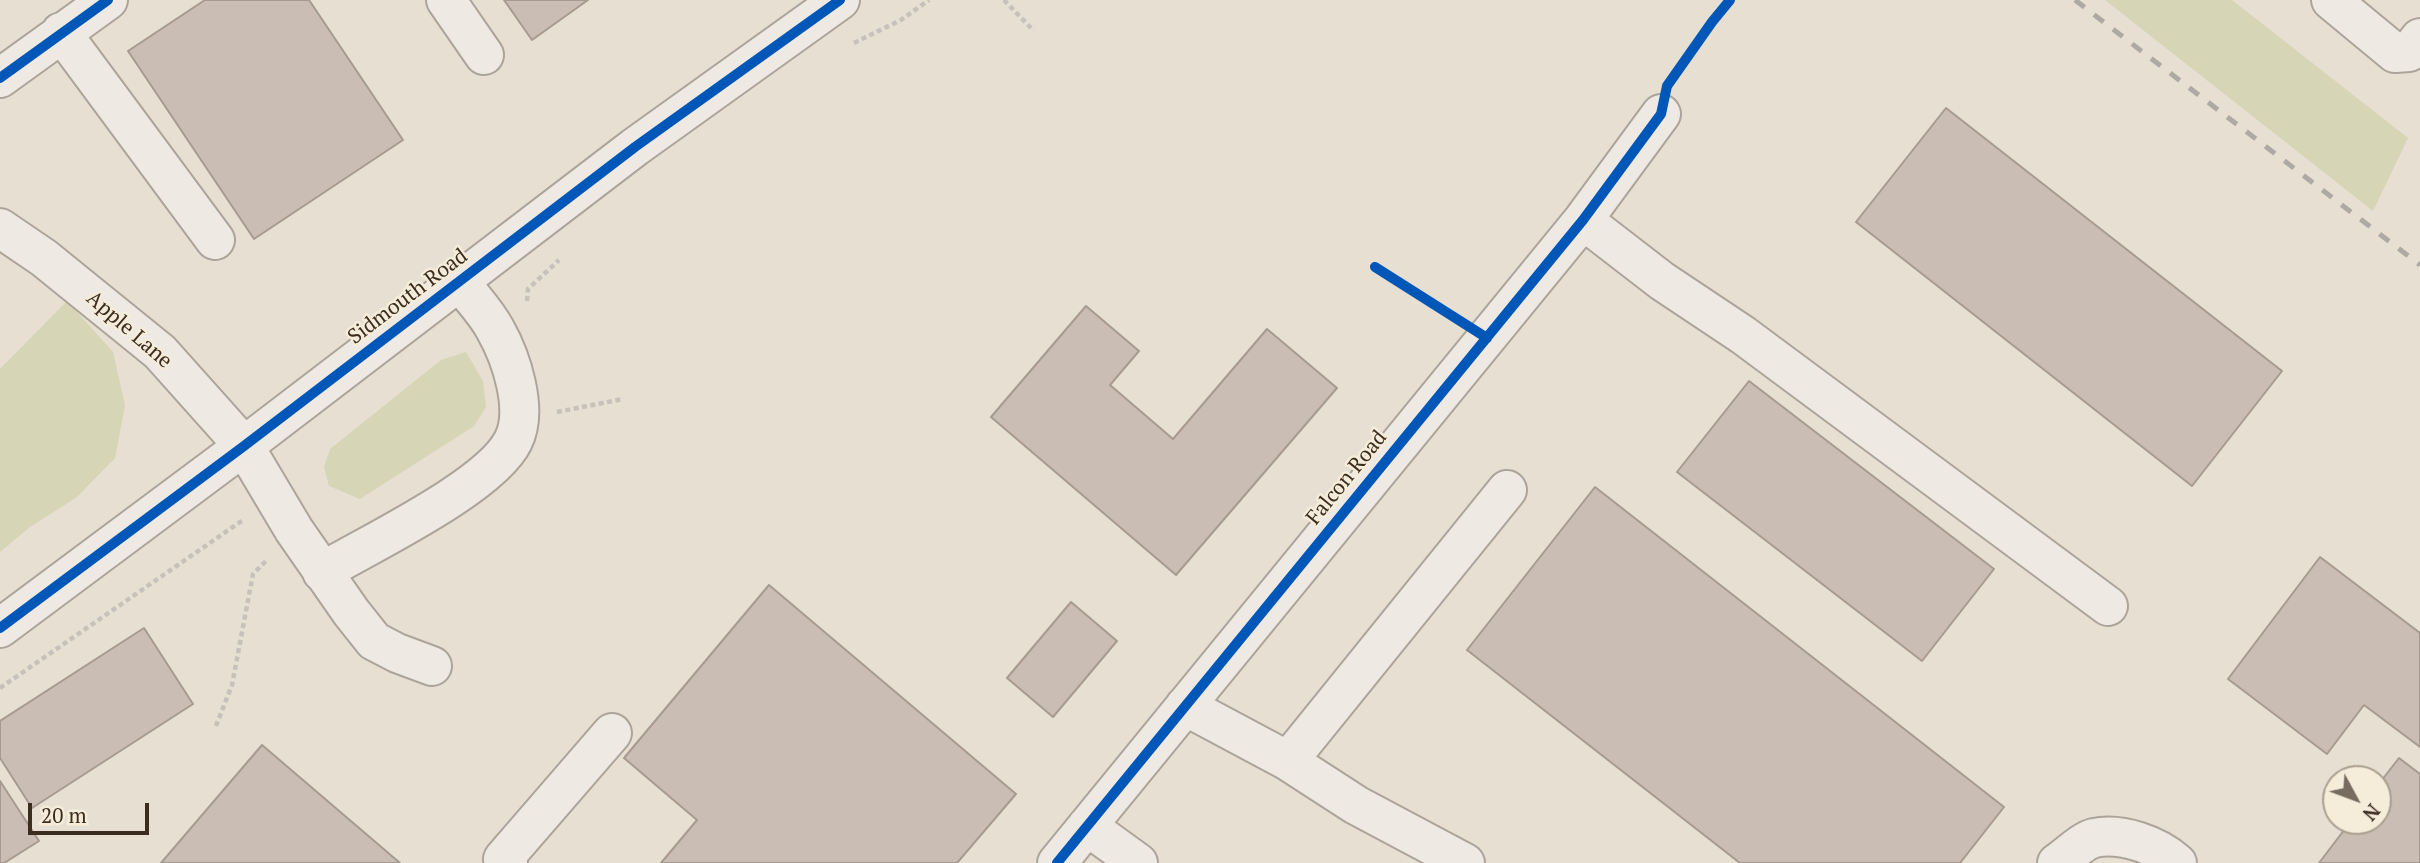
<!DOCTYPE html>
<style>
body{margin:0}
#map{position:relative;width:2420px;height:863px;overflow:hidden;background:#e6dfd2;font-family:"PT Serif",serif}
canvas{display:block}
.north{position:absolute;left:2322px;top:765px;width:70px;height:70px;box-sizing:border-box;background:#f5ecda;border:2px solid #aba090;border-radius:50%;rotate:131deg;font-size:19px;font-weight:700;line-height:28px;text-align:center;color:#3c2d21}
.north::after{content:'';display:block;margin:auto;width:24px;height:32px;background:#786b5f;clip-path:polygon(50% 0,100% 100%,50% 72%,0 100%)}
.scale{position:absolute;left:28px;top:803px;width:121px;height:32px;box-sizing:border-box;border:4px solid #3c2d21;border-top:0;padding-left:9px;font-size:21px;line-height:24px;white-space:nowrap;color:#3c2d21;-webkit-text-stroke:5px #f5ecda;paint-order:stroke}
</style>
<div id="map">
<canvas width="2420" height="863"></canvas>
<div class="north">N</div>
<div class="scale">20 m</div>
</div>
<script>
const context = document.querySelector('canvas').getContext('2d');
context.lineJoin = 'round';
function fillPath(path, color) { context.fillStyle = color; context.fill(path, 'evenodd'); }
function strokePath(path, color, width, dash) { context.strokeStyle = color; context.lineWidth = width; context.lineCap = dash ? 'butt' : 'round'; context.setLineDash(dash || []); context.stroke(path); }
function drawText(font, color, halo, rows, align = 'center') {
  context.font = font + ' "PT Serif",serif'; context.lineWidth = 5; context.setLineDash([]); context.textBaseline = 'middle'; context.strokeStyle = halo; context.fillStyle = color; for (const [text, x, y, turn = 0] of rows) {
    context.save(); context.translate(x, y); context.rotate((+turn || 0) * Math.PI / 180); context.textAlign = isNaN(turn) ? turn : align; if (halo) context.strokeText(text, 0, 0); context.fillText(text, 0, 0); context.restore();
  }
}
fillPath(new Path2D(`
 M2105,0H2232L2408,138L2373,211Z
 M67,301L113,352L125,405L115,458L77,497L30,527L0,552V369Z
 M466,352L483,381L486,407L474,426L360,499L329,486L324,467L330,449L441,360Z`), '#d6d5b5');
const building = new Path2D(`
 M205,0H309L403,140L254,239L128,51Z
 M504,0H588L532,40Z
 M1946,108L2282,371L2192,486L1856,222Z
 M1086,306L1139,351L1110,385L1173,439L1267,329L1337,388L1176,575L991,417Z
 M1749,381L1994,569L1922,661L1677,472Z
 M1595,487L2004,807L1960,863H1740L1467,650Z
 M2320,557L2420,633V747L2364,705L2327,754L2228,679Z
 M769,585L1016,794L957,863H661L697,820L624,758Z
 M1071,602L1117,641L1053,717L1007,678Z
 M144,628L193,704L32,808L0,758V721Z
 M262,745L400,863H161Z
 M2399,758L2420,774V863H2319L2351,821H2378V785Z
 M0,781L39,841L4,863H0Z`);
fillPath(building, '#cabdb3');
strokePath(building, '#a79b91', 2);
const minor = new Path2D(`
 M446,0L484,55
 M2331,0L2395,53L2409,52L2420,38
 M61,32L215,240
 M0,78L108,0
 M1583,220L1662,281L1743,335L2108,606
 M0,228L44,258L160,352L244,446L294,530L351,612L374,641L397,653L432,666
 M322,572C369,544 490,487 513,441C529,410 511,357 495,329C486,312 471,297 460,282
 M0,628L244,446L635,147L840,0
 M1185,706L1288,761L1356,805L1465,863
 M1288,761L1507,490
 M1087,826L1138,863
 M508,863L503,859L612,733
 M1057,863L1583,220L1661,114
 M2057,863C2068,856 2082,841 2094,838C2121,832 2157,845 2177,863`);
strokePath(minor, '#aca49a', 42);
strokePath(new Path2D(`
 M1004,0L1033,30
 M854,43L901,20L929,0
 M527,301L528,289L559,260
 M557,412L623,399
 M0,688L243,520
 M216,726L232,685L253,574L268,559`), '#c7c1ba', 4.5, [5, 3.5]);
strokePath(minor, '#eeeae3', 38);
strokePath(new Path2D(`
 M2075,0L2420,265`), '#aea9a3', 5, [12, 12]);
strokePath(new Path2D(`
 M0,78L108,0
 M1375,267L1487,338
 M0,628L244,446L635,147L840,0
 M1057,863L1583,220L1661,114L1667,86L1712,22L1730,0`), '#0057b8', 10);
drawText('21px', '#3c2d21', '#f5ecda', [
 ["Sidmouth Road",408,297,-37],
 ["Apple Lane",129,330,41],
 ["Falcon Road",1347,478,-51]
]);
</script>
